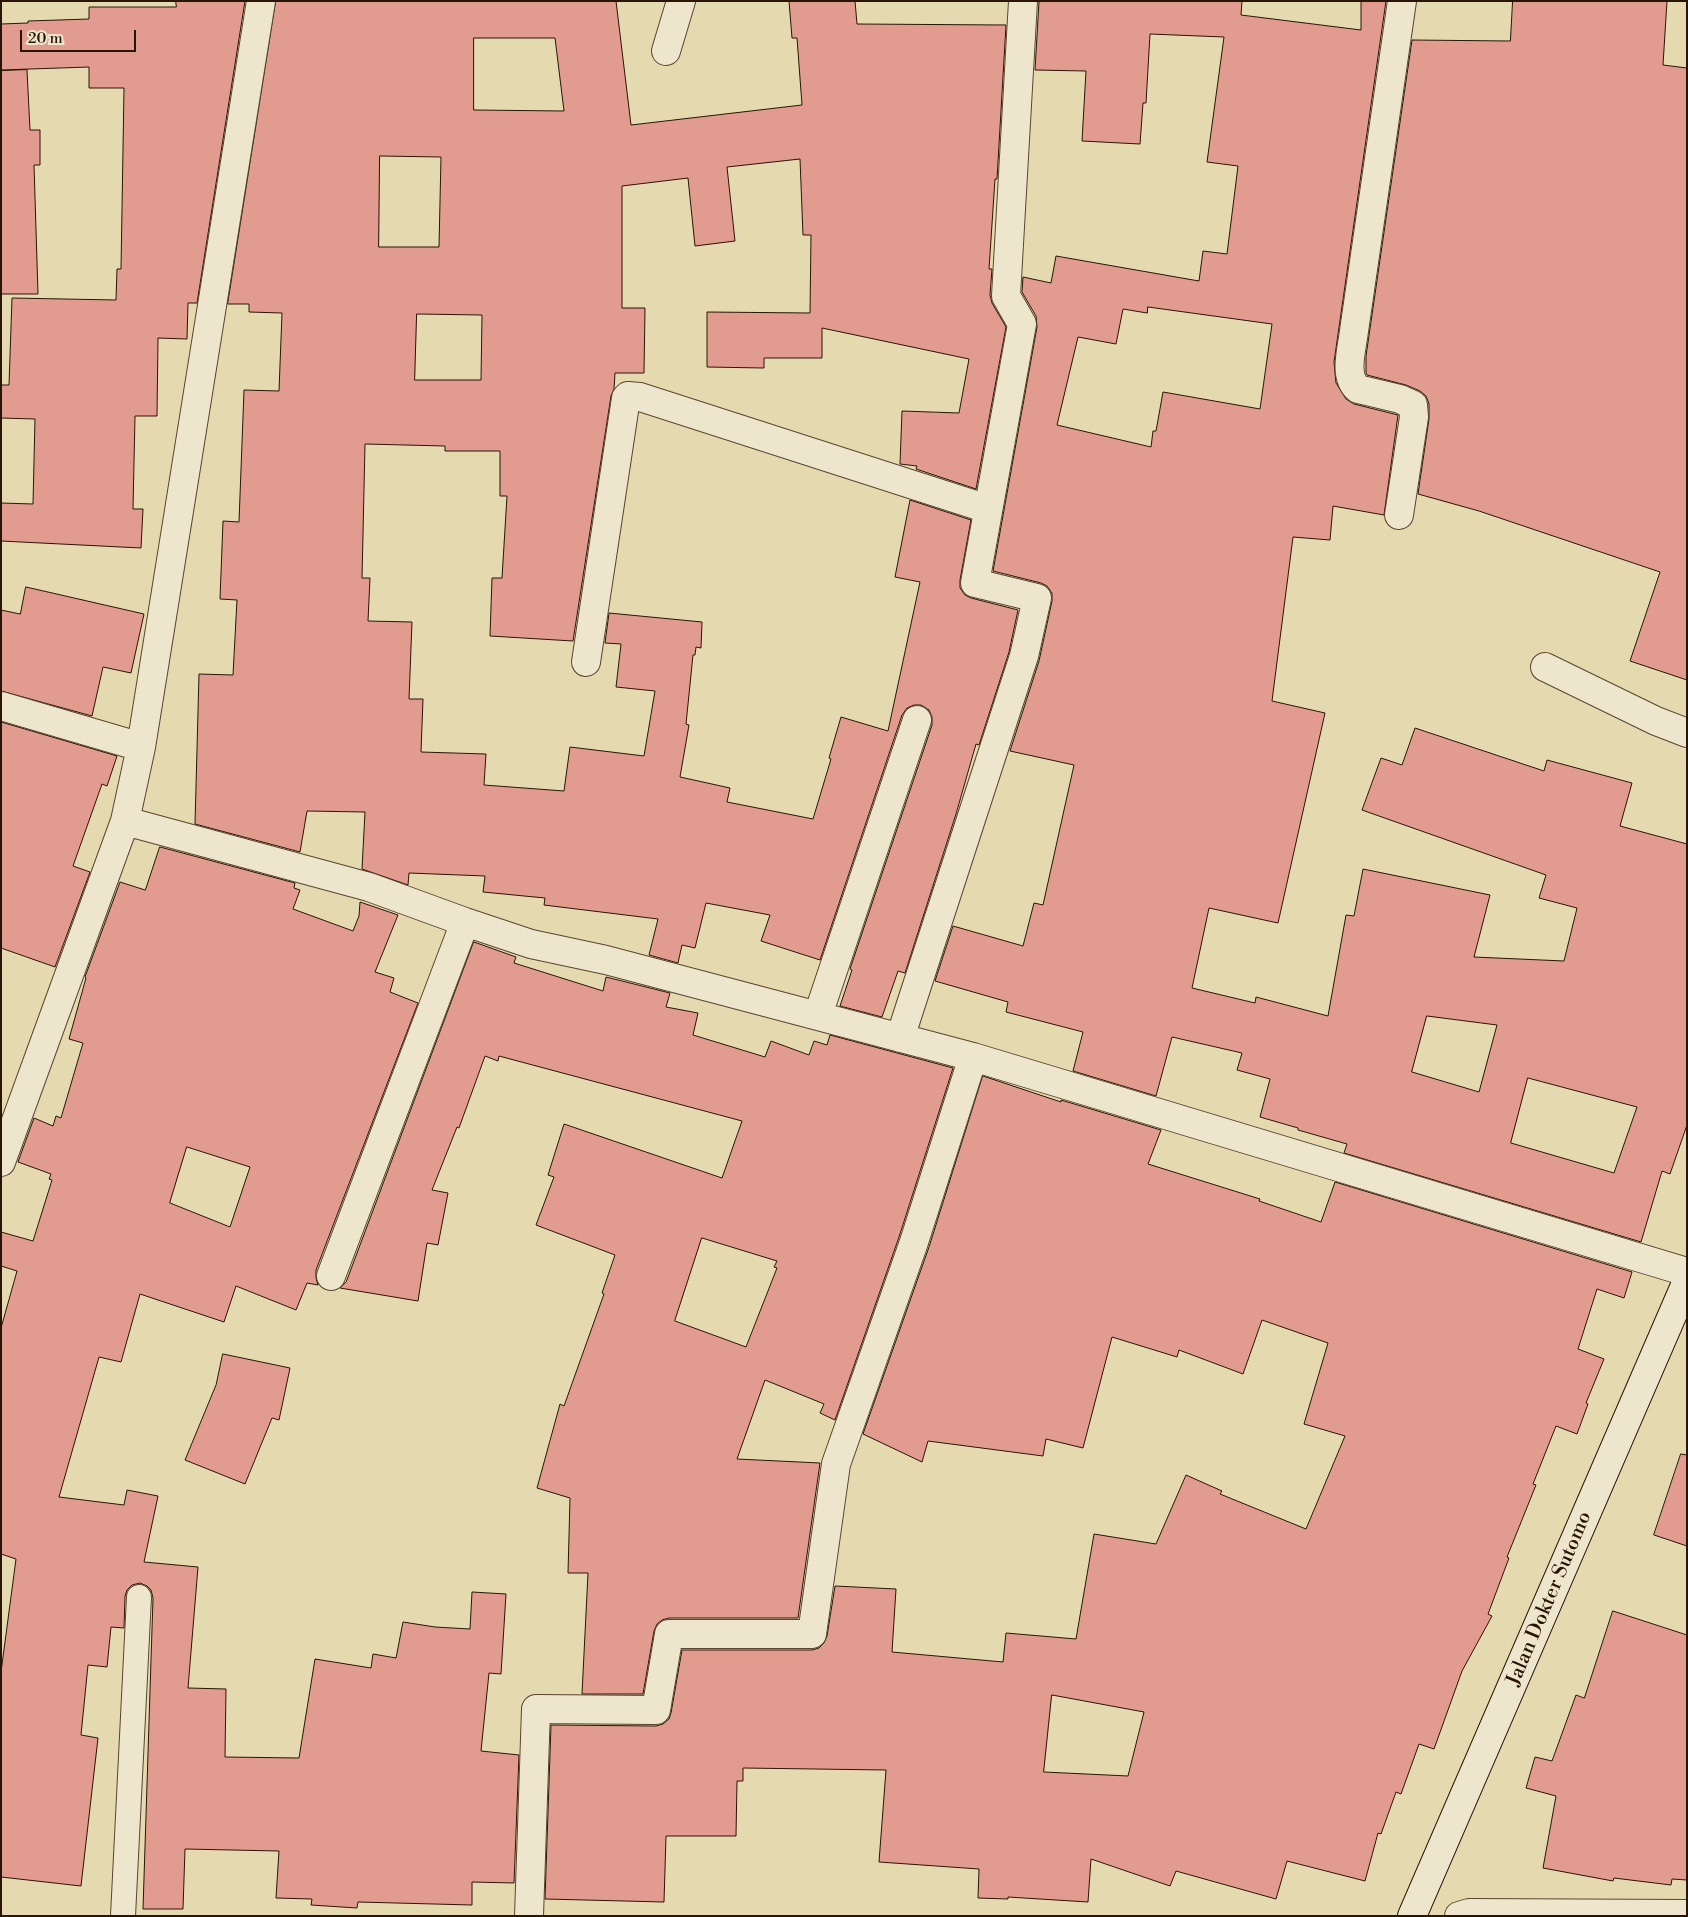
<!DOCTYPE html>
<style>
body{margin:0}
#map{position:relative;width:1688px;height:1917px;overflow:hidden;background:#e5d9b0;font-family:"Libre Bodoni",serif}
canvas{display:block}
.frame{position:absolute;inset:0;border:2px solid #2a1406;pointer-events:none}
.scale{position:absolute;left:20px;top:30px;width:116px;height:22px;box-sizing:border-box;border:2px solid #2a1406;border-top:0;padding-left:6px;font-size:15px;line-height:18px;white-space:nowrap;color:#2a1406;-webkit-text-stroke:4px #eee6cc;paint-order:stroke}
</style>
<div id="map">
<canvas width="1688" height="1917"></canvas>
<div class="frame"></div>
<div class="scale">20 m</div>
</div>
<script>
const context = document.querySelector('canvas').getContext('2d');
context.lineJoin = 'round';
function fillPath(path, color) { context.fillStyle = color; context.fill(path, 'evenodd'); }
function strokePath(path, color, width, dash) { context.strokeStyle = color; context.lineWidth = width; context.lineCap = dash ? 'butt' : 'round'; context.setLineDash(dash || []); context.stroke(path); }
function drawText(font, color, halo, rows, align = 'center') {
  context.font = font + ' "Libre Bodoni",serif'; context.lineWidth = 4; context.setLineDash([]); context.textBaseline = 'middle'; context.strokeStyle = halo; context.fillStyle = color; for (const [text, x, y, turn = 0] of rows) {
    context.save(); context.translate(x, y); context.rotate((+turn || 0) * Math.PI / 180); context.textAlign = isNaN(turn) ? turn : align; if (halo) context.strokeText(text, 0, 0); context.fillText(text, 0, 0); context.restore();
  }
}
const building = new Path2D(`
 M176,1H245L197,303H188L187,339L158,338L157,416H135L133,509H143L141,548L1,541V503L33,504L35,419L1,418V385H9L12,298L116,300L117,269H121L124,88H89V67L1,70V24L28,23V21L89,19V7H176Z
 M276,1H616L631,125L802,105L797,38H792L789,1H855L857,24L1006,25L997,179H995L989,269H992L990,295L992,303L1006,327L976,489L916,469L917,466L900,464L902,411L959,413L969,359L822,328V358H764V368L707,367V312L810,313L811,235H803L800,159L727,167L735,241L695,246L688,178L622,186V308H645L644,373H615L614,389L611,396L573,641L490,636L492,578H502L507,496H500V451H445V446L365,444L362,578H370L368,621L412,622L409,699H423L421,752L486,754L484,785L564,791L570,747L644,756L655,691L616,687L621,644L605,643L609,613L702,622L701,648L696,647L695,655H693L686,724L689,725L680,777L730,788L727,802L813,819L831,759L829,758L841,717L888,731L920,582L895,577L910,500L971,520L960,580V588L965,595L971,598L1018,610L1009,652L979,745L976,744L956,814L905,973L898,971L882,1017L840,1006L852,970L850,969L932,725V717L929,710L921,705H914L907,708L902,715L820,960L761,941L770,915L706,903L695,948L682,945L678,963L649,955L658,919L544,905L545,898L483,892L485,876L409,873L408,885L362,869L365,812L307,811L300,852L195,824L199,674L233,675L237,600L220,599L223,521L239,522L244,390L279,391L282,313L249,312V304H228ZM474,38H555L564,111L474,110ZM380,156L441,157L439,247H379ZM417,314L482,315L481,380H415Z
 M1074,1H1242L1241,15L1361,30V1H1386L1334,362L1336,383L1346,399L1354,404L1398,415L1384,515L1333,506L1330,540L1293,537L1272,701L1325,713L1278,923L1209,908L1192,988L1255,1003L1256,997L1328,1016L1346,915L1354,916L1363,869L1490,895L1474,957L1564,961L1577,908L1539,898L1546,875L1362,810L1381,758L1402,765L1415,728L1544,771L1547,760L1632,783L1620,826L1687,844V1125L1670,1174L1662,1171L1641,1242L1344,1153L1347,1144L1298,1130V1128L1260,1117L1270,1079L1237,1070L1242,1053L1172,1037L1156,1096L1073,1071L1083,1032L1006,1012L1008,1002L935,981L953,926L1023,946L1034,903L1043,905L1074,765L1010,751L1039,661L1052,601V593L1047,586L1041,583L993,571L1037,327L1036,316L1022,292L1023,277L1051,283L1056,256L1199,281L1203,251L1227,254L1238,166L1207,162L1224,37L1150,34L1146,103H1143L1140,144L1082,141L1086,71L1035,70L1039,2ZM1148,307L1272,324L1260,409L1163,392L1156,431H1153L1151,447L1057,425L1078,337L1116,344L1123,309L1147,313ZM1427,1016L1497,1025L1479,1092L1412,1072ZM1528,1078L1637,1107L1614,1173L1511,1143Z
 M1513,1H1667L1663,65L1687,68V680L1630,661L1660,572L1479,511L1418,494L1429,419V404L1426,396L1420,391L1406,385L1367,375L1366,373V356L1412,40L1510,41Z
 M27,70L30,130H40V165H34L38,294H1V71Z
 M26,587L144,614L131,673L103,667L92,716L1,691V610L20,614Z
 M1,722L117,756L107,786L102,784L73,866L90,872L55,967L1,948Z
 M160,847L295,883L294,888L300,890L293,909L353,931L359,916L360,902L398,915L375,972L394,978L390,992L418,1003L316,1270V1278L318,1285L307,1283L296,1310L236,1286L224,1322L140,1294L121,1362L99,1357L59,1497L124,1505L127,1490L158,1496L144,1562L198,1567L188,1688L226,1689L225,1757L299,1758L315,1659L371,1668L373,1654L396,1658L403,1622L435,1627L470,1629L472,1592L506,1594L501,1674L489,1673L481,1751L519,1755L514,1883L472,1882V1905L358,1902L357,1908L311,1905L312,1899L276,1898L279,1851L185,1849L183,1909H143L153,1598L151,1590L147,1586L140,1583L132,1585L127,1590L125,1596L124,1628L111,1627L107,1667L88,1665L81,1735L98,1738L81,1886L1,1877V1672L16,1559L1,1554V1328L17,1271L1,1266V1232L33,1241L52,1180L49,1179L51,1174L18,1162L34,1118L53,1126L56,1116L61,1118L83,1043L69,1039L86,978L85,977L120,882L145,890ZM187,1147L250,1167L230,1227L170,1203Z
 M474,942L516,957L514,963L603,991L606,977L670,993L666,1007L698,1013L693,1035L765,1057L771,1041L809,1055L814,1041L827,1045L830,1035L953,1068L899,1237L835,1420L820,1413L824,1404L765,1380L737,1459L820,1463L798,1618H669L662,1620L657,1624L654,1631L643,1694H582L588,1573H568L570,1498L537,1488L560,1404L564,1406L604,1294L602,1293L615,1255L536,1225L554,1177L548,1175L564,1124L722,1178L742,1121L499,1056L498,1061L485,1056L459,1128L457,1127L432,1190L448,1193L438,1245L427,1243L418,1301L340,1288L346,1282ZM702,1238L777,1261L774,1267L777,1268L746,1347L675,1321Z
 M983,1076L1061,1102V1100L1161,1130L1148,1164L1260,1199L1259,1201L1321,1222L1335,1182L1632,1272L1624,1298L1597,1289L1578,1349L1604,1359L1586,1403L1588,1404L1577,1434L1556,1426L1533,1484L1536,1485L1507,1557L1509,1558L1488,1614L1492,1616L1462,1671L1434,1749L1419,1744L1401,1794L1396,1792L1381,1834L1378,1833L1365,1881L1287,1861L1276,1899L1176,1871L1170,1886L1091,1859L1088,1902L1008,1897V1899L978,1898L979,1869L879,1862L886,1770L743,1768V1781H737L736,1836H666L664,1902L545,1899L551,1725L656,1726L663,1724L669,1719L671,1713L682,1650H812L819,1648L824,1643L827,1636L835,1586L896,1589L892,1652L1003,1662L1006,1633L1076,1639L1094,1534L1156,1544L1186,1475L1222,1491L1220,1494L1306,1529L1345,1436L1304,1424L1328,1343L1262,1320L1243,1374L1179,1350L1177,1357L1112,1337L1083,1448L1046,1439L1043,1456L928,1441L922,1462L863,1434L929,1247ZM1052,1695L1144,1712L1128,1776L1044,1772Z
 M223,1354L290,1368L279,1420L272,1418L245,1484L185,1460L216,1385Z
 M1681,1454L1687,1455V1546L1654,1535Z
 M1613,1611L1687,1635V1880L1672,1879L1671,1885L1614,1878L1613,1881L1543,1868L1556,1796L1526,1788L1535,1757L1552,1761L1576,1695L1584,1698Z`);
fillPath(building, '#e29b8f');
strokePath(building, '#2a1406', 1);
const lane = new Path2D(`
 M123,1916L139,1597`);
const street = new Path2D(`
 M666,51L681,1
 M1399,515L1414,417L1413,405L1400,399L1358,389C1343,376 1352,349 1354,331L1402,1
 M586,662L626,398L628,396L640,397L988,509
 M1545,667L1656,721L1687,733
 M1,706L141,747
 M125,821L369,887L465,922L531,944L606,960L973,1057L1687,1272
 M818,1015L917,720
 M900,1038L1024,656L1037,598L975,583L1022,324L1006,296L1023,1
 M1,1162L125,821L141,747L261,1
 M331,1276L465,922
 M529,1916L536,1709L656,1710L669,1634H812L836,1464L914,1242L973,1057
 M1459,1916L1469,1913L1687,1914`);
const secondary = new Path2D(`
 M1412,1916L1687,1281`);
strokePath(lane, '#594530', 26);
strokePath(street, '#594530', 30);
strokePath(secondary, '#2a1406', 30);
strokePath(lane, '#eee6cc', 24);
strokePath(street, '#eee6cc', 28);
strokePath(secondary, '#eee6cc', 28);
drawText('20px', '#2a1406', '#eee6cc', [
 ["Jalan Dokter Sutomo",1550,1599,-67]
]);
</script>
